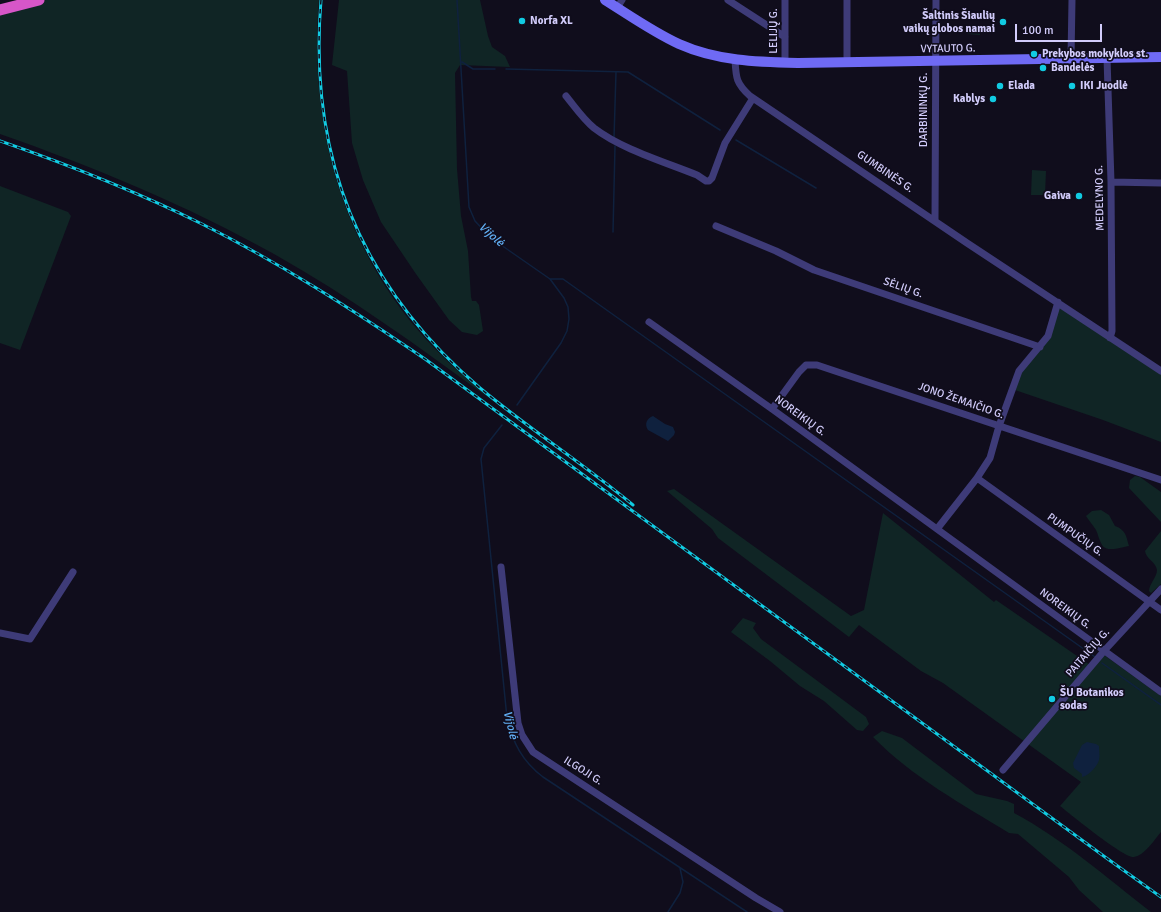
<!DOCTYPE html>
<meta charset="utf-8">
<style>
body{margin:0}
#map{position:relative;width:1161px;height:912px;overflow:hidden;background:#100d1c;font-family:Signika,sans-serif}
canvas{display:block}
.scale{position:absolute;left:1015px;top:24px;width:87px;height:18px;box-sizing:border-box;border:2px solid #d2ccfb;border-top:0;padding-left:5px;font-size:12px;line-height:14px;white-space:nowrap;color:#d2ccfb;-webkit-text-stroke:3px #100d1c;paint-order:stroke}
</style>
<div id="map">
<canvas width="1161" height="912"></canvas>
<div class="scale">100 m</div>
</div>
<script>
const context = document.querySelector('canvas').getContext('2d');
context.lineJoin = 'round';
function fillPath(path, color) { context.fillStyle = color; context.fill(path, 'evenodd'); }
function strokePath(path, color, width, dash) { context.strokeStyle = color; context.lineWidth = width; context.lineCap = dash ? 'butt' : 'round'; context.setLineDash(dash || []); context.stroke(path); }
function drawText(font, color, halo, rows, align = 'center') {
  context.font = font + ' Signika,sans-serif'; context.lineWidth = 3.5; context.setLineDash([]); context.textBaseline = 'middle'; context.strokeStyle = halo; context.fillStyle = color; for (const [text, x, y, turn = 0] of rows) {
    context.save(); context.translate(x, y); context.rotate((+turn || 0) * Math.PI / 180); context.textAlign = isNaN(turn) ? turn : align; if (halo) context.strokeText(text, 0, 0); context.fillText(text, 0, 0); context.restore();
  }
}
fillPath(new Path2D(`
 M46,0H319C309,119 339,236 417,329C438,354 464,376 489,398C419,347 349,296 274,254C186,205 94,167 0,134V13Z
 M339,0H480L488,36L492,47L505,56L510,67L460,65L455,73L457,169L461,216L468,251L471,297L472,301H476L479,305L483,331L477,335L462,332L449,320L416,274L381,222L363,180L352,143L347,71L332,65Z
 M967,25L980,26V35L967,34Z
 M1032,170L1046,171L1045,195H1031Z
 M0,186L68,212L71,216L20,350L0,343Z
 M1058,302L1161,371V442L1103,420L1012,389L1019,371L1040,347Z
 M1135,476L1140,477L1161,492V522L1129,488L1130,480Z
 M674,489L851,616L864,610L883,513L994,602L996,600L1093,667L1104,655L1161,696V832C1154,840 1145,855 1134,857C1125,859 1070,814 1060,806L1081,782L943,683L921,671L859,625L849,637L718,538L712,529L667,491Z
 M1101,510L1109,515L1115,526C1126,530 1126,536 1129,546C1122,547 1107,553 1102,545C1099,540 1098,534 1096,530C1093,525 1089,521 1086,516L1092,511Z
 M1161,531V584L1151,593L1149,591C1149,584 1157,577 1157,570C1156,562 1146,559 1145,551Z
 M743,618L756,623L753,628L761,639L866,717L869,724L863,731L857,730L824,701L800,686L770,661L731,632Z
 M882,731L902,738L976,794L1007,801L1014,804V813C1063,839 1107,878 1151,912H1103L1079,890L1069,877L1018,834L1009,833C962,804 912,777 873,737Z`), '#102525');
fillPath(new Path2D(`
 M653,416L665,424L673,427L675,432L674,435L668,441L648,430C644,424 647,418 653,416Z
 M1087,742L1096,744L1099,746C1099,751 1100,756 1099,760C1097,767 1088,776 1082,777V774L1074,768L1073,763L1082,745Z`), '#0f213e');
strokePath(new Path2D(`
 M457,0L469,207L475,221L491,238L550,279L564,298L568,307L569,319L567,331L561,343L517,405
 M462,62L473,69H495
 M506,69L628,72L720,130
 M614,138L616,72
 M736,140L816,188
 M613,232L615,146
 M550,279H563L1095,657
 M502,425L484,448L481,459L507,718C513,743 522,761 543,777L747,912
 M1102,663L1161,705
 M668,912L680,893L683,882L680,868`), '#0f213e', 1.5);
strokePath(new Path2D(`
 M728,0L785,37
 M785,0V63
 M617,8L622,0
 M1071,58L1072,0
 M1107,58L1111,182L1112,331L1110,338
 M735,60C736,78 736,83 750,96L967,243L1161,371
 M847,62V0
 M566,96C575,107 583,119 594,128C621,149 665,162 697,175L706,181H709L712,178L725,143L753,98
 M1111,182L1161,183
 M935,220L936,0
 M716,226L776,251L814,270L1040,347
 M649,322L772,409L1161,692
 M772,409L799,372L806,365H817L1161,480
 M977,478L1161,610
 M937,529L977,478L990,458L999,426L1019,371L1048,336L1058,302
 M501,567L518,723L522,735L533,752L756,898L780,912
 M0,633L30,639L73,572
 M1003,770L1104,651L1161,589`), '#3e3b78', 7);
strokePath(new Path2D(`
 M605,0C629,15 653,32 679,44C717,61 757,62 798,63L1161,57`), '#6f6af4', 10);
strokePath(new Path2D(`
 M0,10L39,0`), '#d756c8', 11);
const rail = new Path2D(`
 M321,0C308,157 360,286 480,388C529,429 584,464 633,505
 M0,141C69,165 137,192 202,224C280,263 353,310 425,359L1105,857L1161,897`);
strokePath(rail, '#11cbe2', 3);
strokePath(rail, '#100d1c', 1.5, [4.5]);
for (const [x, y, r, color] of [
 [522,21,4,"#11cbe2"],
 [1003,22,4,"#11cbe2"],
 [1034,54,4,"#11cbe2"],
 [1043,68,4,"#11cbe2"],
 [1000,86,4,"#11cbe2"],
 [1072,86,4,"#11cbe2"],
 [993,99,4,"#11cbe2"],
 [1079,196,4,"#11cbe2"],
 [1052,699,4,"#11cbe2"]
]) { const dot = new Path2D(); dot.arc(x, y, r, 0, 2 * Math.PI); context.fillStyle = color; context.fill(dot); strokePath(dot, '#100d1c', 1.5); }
drawText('bold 11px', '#d2ccfb', '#100d1c', [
 ["Šaltinis Šiaulių",995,16,"right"],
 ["vaikų globos namai",995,29,"right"],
 ["Norfa XL",530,21],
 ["Prekybos mokyklos st.",1042,54],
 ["Bandelės",1051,68],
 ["Elada",1008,86],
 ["IKI Juodlė",1080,86],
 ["Kablys",985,99,"right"],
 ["Gaiva",1071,196,"right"],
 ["ŠU Botanikos",1060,693],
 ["sodas",1060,706]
], 'left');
drawText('11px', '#d2ccfb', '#100d1c', [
 ["LELIJŲ G.",774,31,-90],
 ["VYTAUTO G.",948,49,-1],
 ["DARBININKŲ G.",924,110,-90],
 ["GUMBINĖS G.",885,172,34],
 ["MEDELYNO G.",1100,198,-91],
 ["SĖLIŲ G.",903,288,19],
 ["JONO ŽEMAIČIO G.",961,401,19],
 ["NOREIKIŲ G.",800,416,36],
 ["PUMPUČIŲ G.",1075,535,35],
 ["NOREIKIŲ G.",1065,609,36],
 ["PAITAIČIŲ G.",1088,653,-49],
 ["ILGOJI G.",583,771,32]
]);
drawText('italic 12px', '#61aef3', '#100d1c', [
 ["Vijolė",491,235,41],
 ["Vijolė",510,725,76]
]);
</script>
